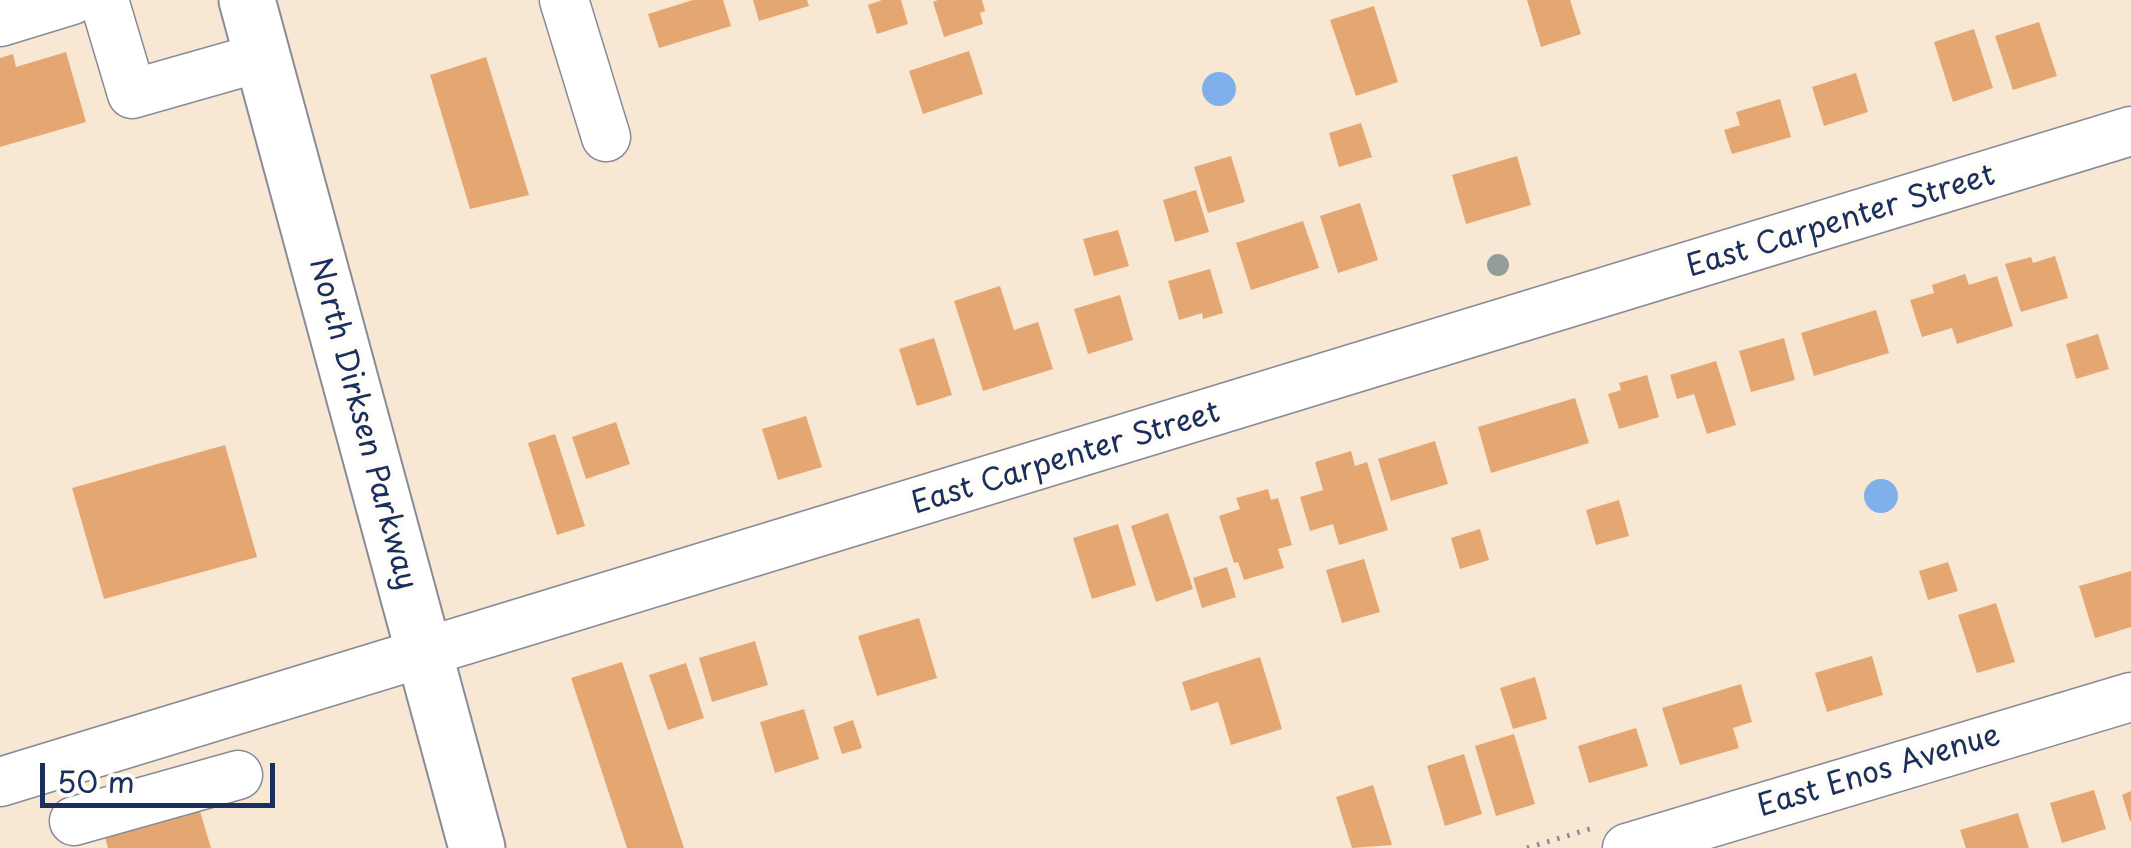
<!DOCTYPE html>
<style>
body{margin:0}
#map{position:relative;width:2131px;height:848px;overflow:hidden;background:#f8e7d3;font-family:"Playpen Sans",sans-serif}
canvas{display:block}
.scale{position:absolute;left:40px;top:763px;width:235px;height:45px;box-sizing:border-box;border:5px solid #1b2f5e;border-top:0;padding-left:12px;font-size:30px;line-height:35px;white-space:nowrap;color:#1b2f5e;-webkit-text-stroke:8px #fdfcf7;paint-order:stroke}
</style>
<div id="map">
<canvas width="2131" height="848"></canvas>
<div class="scale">50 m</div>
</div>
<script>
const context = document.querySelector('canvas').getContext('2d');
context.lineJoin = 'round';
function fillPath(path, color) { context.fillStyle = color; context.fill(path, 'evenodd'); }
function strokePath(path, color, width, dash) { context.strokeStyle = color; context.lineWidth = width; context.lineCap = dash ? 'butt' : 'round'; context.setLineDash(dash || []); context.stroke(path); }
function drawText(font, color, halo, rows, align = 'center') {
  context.font = font + ' "Playpen Sans",sans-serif'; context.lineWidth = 8; context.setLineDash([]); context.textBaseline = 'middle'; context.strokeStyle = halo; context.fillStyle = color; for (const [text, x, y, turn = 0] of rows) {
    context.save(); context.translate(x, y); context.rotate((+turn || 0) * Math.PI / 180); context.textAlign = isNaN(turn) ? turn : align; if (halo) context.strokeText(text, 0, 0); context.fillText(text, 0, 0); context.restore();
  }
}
fillPath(new Path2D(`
 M1202 89a17 17 0 1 1 34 0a17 17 0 1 1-34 0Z
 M1864 496a17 17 0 1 1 34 0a17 17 0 1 1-34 0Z`), '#80b0eb');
fillPath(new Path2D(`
 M693,0H723L731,26L659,48L648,14Z
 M753,0H807L809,6L759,21Z
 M882,0H901L908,24L877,34L868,5Z
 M938,0H982L985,11L980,13L983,24L944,37L933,2Z
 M1527,0H1570L1581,34L1541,47Z
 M1374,6L1398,82L1356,96L1330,20Z
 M2039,22L2057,76L2013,90L1995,36Z
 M1974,29L1993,88L1953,102L1934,42Z
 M969,51L983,94L923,114L909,71Z
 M66,52L86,122L0,147V58L13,54L16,67Z
 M486,57L529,195L470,209L430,75Z
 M1856,73L1868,112L1824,126L1812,87Z
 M1780,99L1791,137L1732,154L1724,130L1740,125L1736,112Z
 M1361,123L1372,157L1339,167L1329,133Z
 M1231,156L1245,202L1208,213L1194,167Z
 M1517,156L1531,205L1466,224L1452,175Z
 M1196,190L1209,232L1175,242L1163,200Z
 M1360,203L1378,260L1338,273L1320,216Z
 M1303,221L1319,268L1251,290L1236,243Z
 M1118,230L1129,266L1094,276L1083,239Z
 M2055,256L2068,298L2021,312L2005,264L2031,257L2033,263Z
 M1210,269L1223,313L1203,319L1202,313L1179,320L1168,281Z
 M1965,274L1969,285L1997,276L2013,326L1957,344L1952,328L1922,337L1910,300L1934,293L1932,285Z
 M1000,286L1014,330L1038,322L1053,369L983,391L954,301Z
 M1120,295L1133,340L1088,354L1074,309Z
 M1876,310L1889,353L1814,376L1801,333Z
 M2098,334L2109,369L2076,379L2066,344Z
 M934,338L952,395L917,406L899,349Z
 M1784,338L1795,380L1751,392L1739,351Z
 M1716,361L1736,425L1707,434L1694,394L1677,399L1670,375Z
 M1647,375L1659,417L1619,429L1608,394L1621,390L1619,383Z
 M1575,398L1589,443L1491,473L1478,427Z
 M806,416L822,467L778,480L762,429Z
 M616,422L630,464L586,479L572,437Z
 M555,434L585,526L557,535L528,443Z
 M1435,441L1448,484L1391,501L1378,459Z
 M225,445L257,557L104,599L72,488Z
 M1351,451L1355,466L1367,462L1388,530L1339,545L1333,524L1310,531L1300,497L1323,490L1315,462Z
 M1268,489L1271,500L1278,498L1292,545L1278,549L1284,568L1244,580L1238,562L1234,563L1219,516L1240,509L1236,498Z
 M1619,500L1629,536L1596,545L1586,510Z
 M1168,513L1193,589L1156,602L1131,526Z
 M1118,524L1136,585L1092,599L1073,538Z
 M1480,529L1489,560L1460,569L1451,538Z
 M1364,559L1380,612L1342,623L1326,570Z
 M1948,562L1958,591L1928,600L1919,571Z
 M1227,567L1236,597L1202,608L1193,578Z
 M2131,571V627L2095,638L2079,586Z
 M1996,603L2015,662L1977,673L1958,615Z
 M919,618L937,678L877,696L858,636Z
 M755,641L768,685L712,702L699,658Z
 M1872,656L1883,695L1827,712L1815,673Z
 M1260,657L1282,729L1231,745L1218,702L1191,711L1182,682Z
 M622,662L684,848H627L571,678Z
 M686,663L704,718L668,730L649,675Z
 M1535,677L1547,719L1513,729L1500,688Z
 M1741,684L1752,722L1733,728L1739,748L1680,765L1662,708Z
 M804,709L819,759L775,773L760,722Z
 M853,720L862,748L842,754L833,727Z
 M1636,728L1648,766L1589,783L1578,746Z
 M1514,734L1535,804L1496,816L1475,746Z
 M1464,754L1482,814L1445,826L1427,766Z
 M1373,785L1392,845L1352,848L1336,797Z
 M2094,790L2106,829L2062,843L2050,803Z
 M2131,791V821H2130L2122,795Z
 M196,798L211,848H108L102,827Z
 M2018,813L2029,848H1966L1960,830Z`), '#e5a772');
const minor = new Path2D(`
 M104,0L132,94L262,57
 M564,0L606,137
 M0,22L72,0
 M0,782L2131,131
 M74,821L238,775
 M1627,848L2131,697`);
const major = new Path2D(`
 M247,0L477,848`);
strokePath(minor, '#8a8b98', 51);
strokePath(major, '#8a8b98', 59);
strokePath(new Path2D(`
 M1527,848L1596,827`), '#8a8b98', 5, [2.5, 8]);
strokePath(minor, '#fff', 48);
strokePath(major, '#fff', 55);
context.fillStyle = '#919d9b';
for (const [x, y] of [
 [1498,265]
]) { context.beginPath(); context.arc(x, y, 11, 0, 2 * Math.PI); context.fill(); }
drawText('30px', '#1b2f5e', '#fdfcf7', [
 ["East Carpenter Street",1841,222,-17],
 ["North Dirksen Parkway",362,424,75],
 ["East Carpenter Street",1066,459,-17],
 ["East Enos Avenue",1879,772,-17]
]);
</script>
